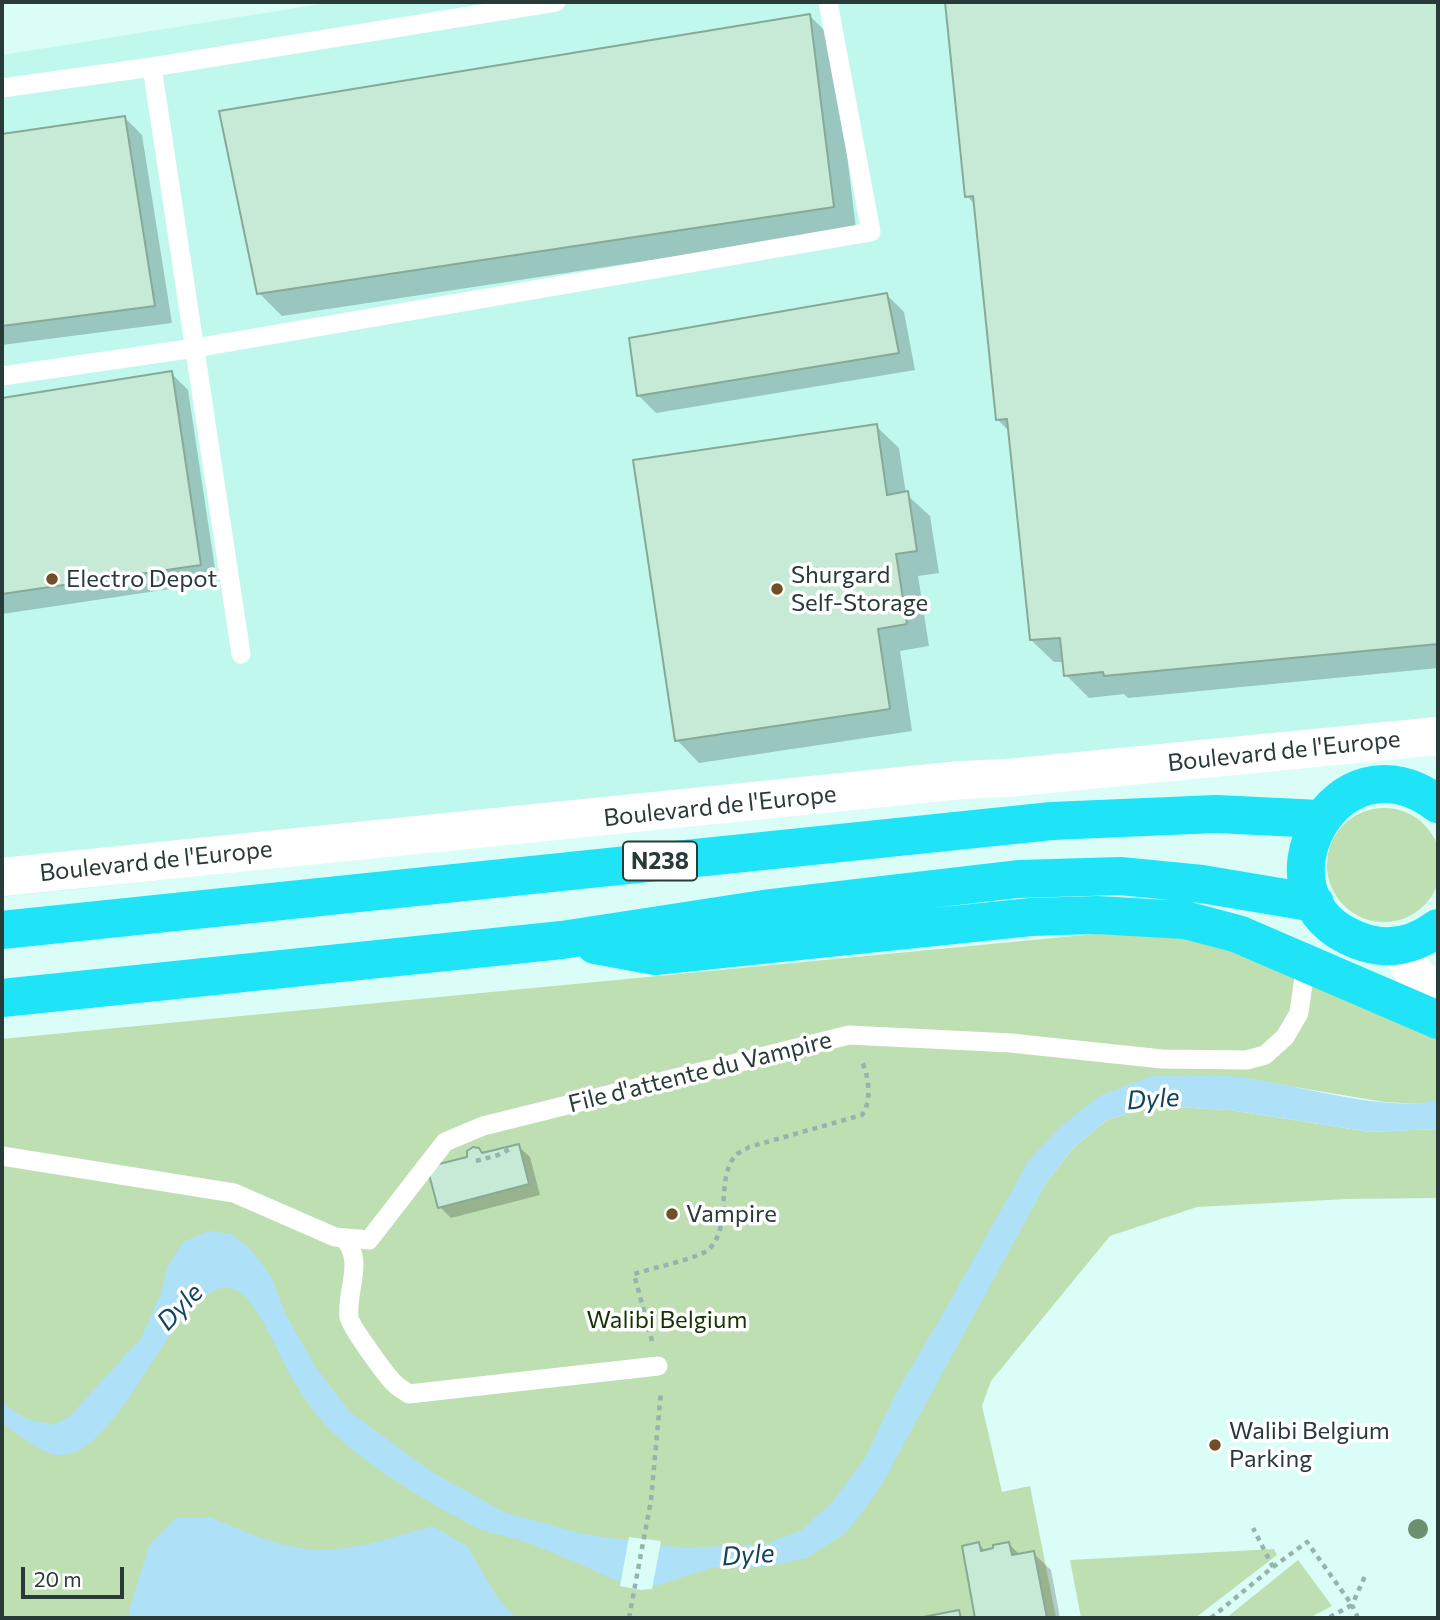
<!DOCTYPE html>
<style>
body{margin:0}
#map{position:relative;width:1440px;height:1620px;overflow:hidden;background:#dafef7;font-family:Commissioner,sans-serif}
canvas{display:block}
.frame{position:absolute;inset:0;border:4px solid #293b38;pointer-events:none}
.scale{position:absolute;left:21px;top:1567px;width:103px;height:32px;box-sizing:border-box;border:4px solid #293b38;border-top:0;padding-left:9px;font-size:21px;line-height:24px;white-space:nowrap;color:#293b38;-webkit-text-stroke:5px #fff;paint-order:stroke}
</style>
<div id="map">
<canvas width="1440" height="1620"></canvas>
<div class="frame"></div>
<div class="scale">20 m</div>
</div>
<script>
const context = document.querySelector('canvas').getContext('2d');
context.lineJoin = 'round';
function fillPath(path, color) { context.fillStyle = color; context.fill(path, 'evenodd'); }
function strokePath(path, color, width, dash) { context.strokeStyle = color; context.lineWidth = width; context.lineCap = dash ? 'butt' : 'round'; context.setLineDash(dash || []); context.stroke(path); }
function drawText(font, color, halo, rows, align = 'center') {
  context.font = font + ' Commissioner,sans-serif'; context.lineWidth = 7; context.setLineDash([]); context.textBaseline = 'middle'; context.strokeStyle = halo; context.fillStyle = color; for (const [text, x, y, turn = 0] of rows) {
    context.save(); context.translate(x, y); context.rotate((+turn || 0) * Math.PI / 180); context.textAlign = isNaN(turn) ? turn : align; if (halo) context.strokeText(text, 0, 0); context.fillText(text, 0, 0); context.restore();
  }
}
fillPath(new Path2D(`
 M333,2H1438V748L2,897V55Z`), '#c0f8ee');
fillPath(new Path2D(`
 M1327 865a57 57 0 1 1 114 0a57 57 0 1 1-114 0Z
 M1116,932L1175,933L1250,948L1438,1030V1100L1425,1104L1384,1102L1236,1077L1061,1126L996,1273L1046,1183L1073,1148L1107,1120L1154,1106L1230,1110L1370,1132L1438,1129V1198L1347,1199L1197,1207L1110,1236L991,1381L982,1406L1002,1492L1030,1486L1056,1618H2V1039Z
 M1274,1549L1277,1555L1195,1618H1081L1070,1560Z
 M1298,1560L1332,1606L1309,1618H1226Z`), '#bedfb2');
fillPath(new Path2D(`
 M1152,1076C1180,1076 1210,1074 1238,1077C1293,1083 1387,1114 1438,1100V1129L1370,1132L1230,1110L1154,1106L1107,1120L1073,1148L1046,1183L880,1488L847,1532L807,1558L763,1567L710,1568L659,1585L641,1587L625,1584C593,1570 561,1555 528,1543C511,1536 492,1535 477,1528C433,1506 371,1468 335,1435C321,1422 306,1401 296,1385C282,1363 257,1296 233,1289C177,1271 123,1462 56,1455C42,1453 15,1432 2,1423V1403L27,1419L53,1425L69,1417L141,1338L161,1293L167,1267L183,1242L208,1231L232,1234L252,1251L271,1276L286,1315L315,1366L350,1412L432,1472L504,1512L583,1534L683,1548L765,1544L800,1531L832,1502L864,1460L896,1393L944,1312L1029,1160L1061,1126L1101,1095Z
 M210,1517C241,1530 274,1546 309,1549C348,1553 394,1537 432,1526L467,1546L497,1597L516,1618H130L129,1610L149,1546L176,1518Z`), '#aee0f8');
fillPath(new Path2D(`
 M629,1537L661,1541L652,1589L640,1590L620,1586Z`), '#dafef7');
fillPath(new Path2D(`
 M947,2H1438V668L1128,698L1124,694L1089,698L1066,675L1065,662H1054L1031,640L1010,432L997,419L975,205L967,196Z
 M810,16L833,39L856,229L282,316L259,293Z
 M125,118L142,135L172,323L2,345V136Z
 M887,295L904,312L915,370L656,413L639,396Z
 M171,373L188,390L217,582L2,614V400Z
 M876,426L899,448L906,494L930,516L939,573L918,576L929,646L900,651L912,731L699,763L677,740Z
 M518,1146L530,1157L540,1195L451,1218L440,1207Z
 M1008,1543L1020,1555L1033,1553L1051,1570L1060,1618H977L964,1547L979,1544L986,1552Z`), '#0003');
const building = new Path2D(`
 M945,2H1438V644L1104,676L1103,672L1064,676L1060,638L1030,640L1007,419L996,420L973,196L965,197Z
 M810,14L834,207L257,294L219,111Z
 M125,116L155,306L2,326V134Z
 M887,293L899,353L637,396L629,338Z
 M172,371L201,565L2,594V398Z
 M877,424L887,495L908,491L917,551L896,554L907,624L878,629L890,709L675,741L633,460Z
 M519,1144L529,1184L438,1208L427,1167L467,1157V1151L473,1147L479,1148L482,1153Z
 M979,1542L981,1551L993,1548V1545L1009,1542L1012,1555L1034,1551L1047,1618H975L962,1546Z
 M959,1610L961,1618H918Z`);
fillPath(building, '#c6ead6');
strokePath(building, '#87aa96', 2);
strokePath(new Path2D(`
 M476,1161L498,1155L510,1149
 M652,1341L634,1274C649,1269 699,1258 708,1250C733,1228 715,1180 735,1156C737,1153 745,1150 749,1147L862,1115C872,1102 869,1076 862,1062
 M1273,1567L1307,1542L1352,1605L1328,1618
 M629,1618L651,1500L661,1391
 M1211,1618L1273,1567L1253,1528
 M1358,1618L1352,1605L1365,1576`), '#96b3ad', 4.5, [5, 5]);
strokePath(new Path2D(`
 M152,67L556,2
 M2,88L152,67L241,654
 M2,376L195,348L871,232L828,2
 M2,1156L234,1193L335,1237L369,1240L445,1142L483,1126L849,1035L1011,1043L1162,1059L1247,1060L1265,1055L1285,1037L1299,1013L1306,962
 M344,1238C365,1262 346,1289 349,1317C350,1326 384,1372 392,1381C396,1386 403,1390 409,1394L658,1366`), '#fff', 19);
strokePath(new Path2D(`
 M2,877L961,780L1008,778L1438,736
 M1398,946L1413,972L1438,996`), '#fff', 38);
strokePath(new Path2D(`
 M1438,804C1335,726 1246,898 1357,940C1386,952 1414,946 1438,928
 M2,930L1052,821L1216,814L1320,819
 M595,945L655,956L1031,917L1097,915L1185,920L1238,934L1438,1020
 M2,998L562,940L770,908L1018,879L1120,876L1202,884L1315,903`), '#1fe4f7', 38);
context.fillStyle = '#6d8f70';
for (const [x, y] of [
 [1418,1529]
]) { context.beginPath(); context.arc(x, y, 10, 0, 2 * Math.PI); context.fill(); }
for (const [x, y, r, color] of [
 [52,579,7,"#704f26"],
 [777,589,7,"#704f26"],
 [672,1214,7,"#704f26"],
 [1215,1445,7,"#704f26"]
]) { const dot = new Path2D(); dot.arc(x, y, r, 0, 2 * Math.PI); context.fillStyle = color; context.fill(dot); strokePath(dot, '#fff', 2.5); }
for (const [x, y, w] of [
 [660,861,74]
]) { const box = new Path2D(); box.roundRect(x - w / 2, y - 19.5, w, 39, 5); context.fillStyle = '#fff'; context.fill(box); strokePath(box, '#293b38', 2); }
drawText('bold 23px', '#293b38', null, [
 ["N238",660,861]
]);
drawText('24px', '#293b38', '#fff', [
 ["Shurgard",791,575],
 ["Self-Storage",791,603],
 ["Electro Depot",66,579],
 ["Vampire",686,1214],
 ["Walibi Belgium",1229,1431],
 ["Parking",1229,1459]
], 'left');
drawText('24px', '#293b38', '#fff', [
 ["Boulevard de l'Europe",1284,751,-6],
 ["Boulevard de l'Europe",720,806,-6],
 ["Boulevard de l'Europe",156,861,-6],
 ["File d'attente du Vampire",700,1072,-14]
]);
drawText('24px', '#133402', '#fff', [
 ["Walibi Belgium",667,1320]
]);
drawText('italic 26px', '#10455a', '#fff', [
 ["Dyle",1153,1099,-4],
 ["Dyle",180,1307,-46],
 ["Dyle",748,1555,-4]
]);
</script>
